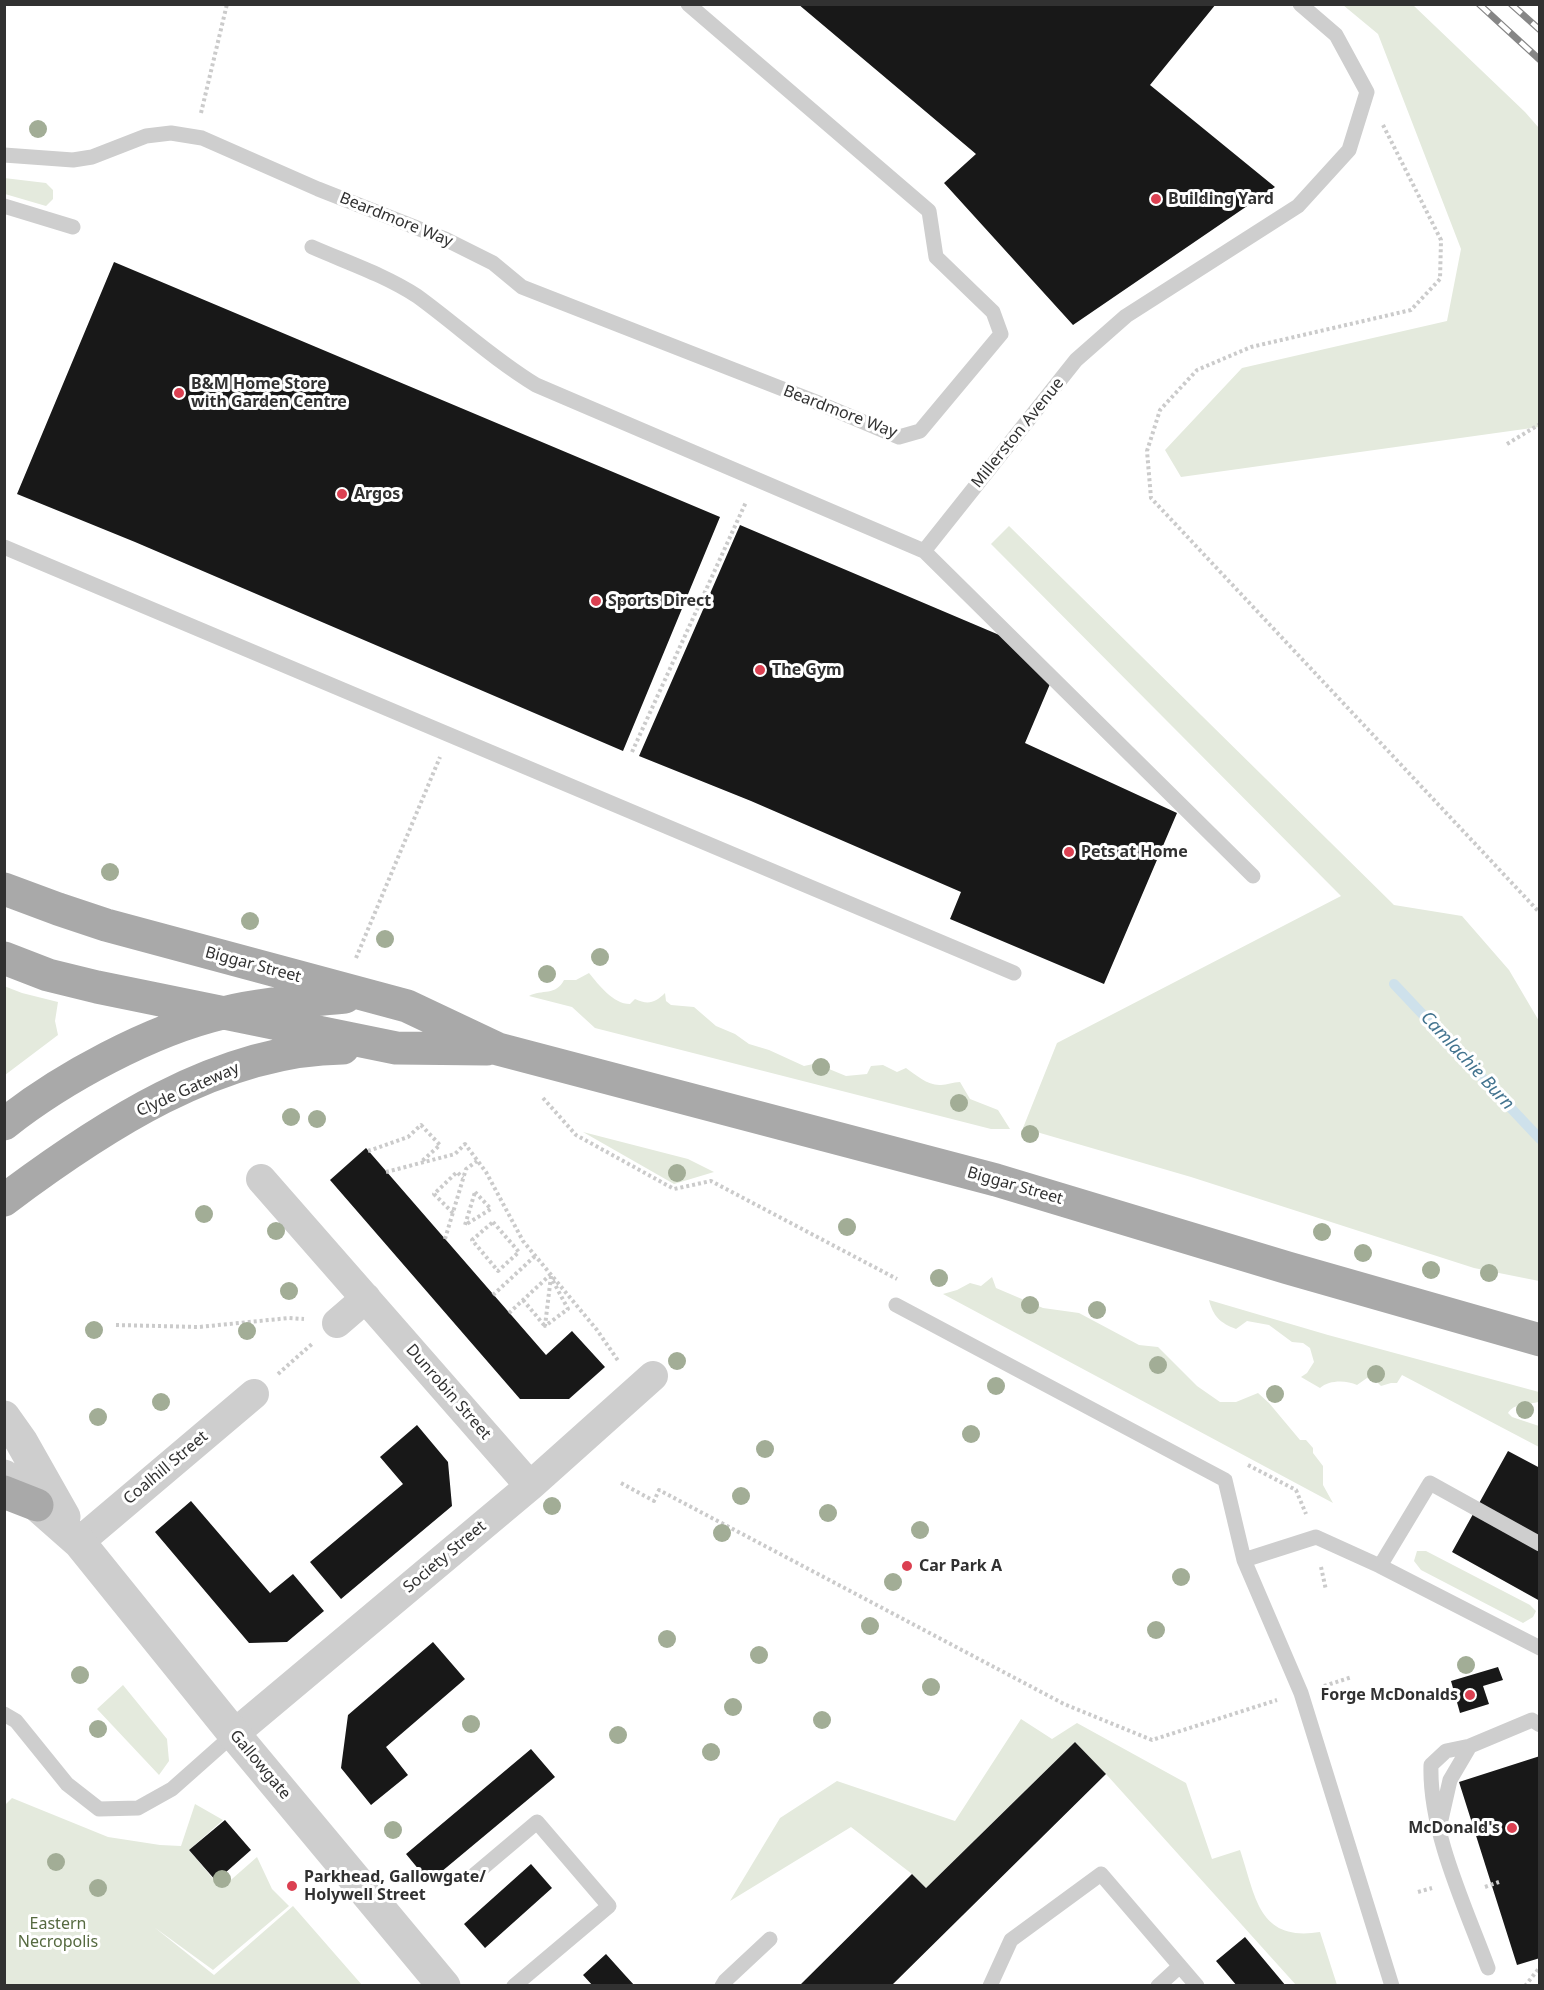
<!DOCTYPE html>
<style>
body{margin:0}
#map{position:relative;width:1544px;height:1990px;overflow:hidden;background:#fff;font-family:"Noto Sans",sans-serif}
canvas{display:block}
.frame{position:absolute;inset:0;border:6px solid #313131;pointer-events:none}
</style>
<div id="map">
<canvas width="1544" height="1990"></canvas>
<div class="frame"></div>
</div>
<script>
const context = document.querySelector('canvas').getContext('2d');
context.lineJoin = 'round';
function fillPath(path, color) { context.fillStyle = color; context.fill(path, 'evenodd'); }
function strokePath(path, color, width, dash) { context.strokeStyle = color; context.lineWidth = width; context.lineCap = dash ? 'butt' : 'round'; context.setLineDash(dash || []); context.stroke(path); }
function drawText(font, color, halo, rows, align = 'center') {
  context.font = font + ' "Noto Sans",sans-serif'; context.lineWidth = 6; context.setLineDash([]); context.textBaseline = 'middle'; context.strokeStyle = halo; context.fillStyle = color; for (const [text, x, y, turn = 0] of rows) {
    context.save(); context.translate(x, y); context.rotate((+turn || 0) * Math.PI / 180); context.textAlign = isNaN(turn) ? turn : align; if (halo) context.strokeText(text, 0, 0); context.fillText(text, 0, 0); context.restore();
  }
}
fillPath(new Path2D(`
 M1343,5H1413L1525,112L1539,128V427L1181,477L1165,450L1242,368L1447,321L1461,249L1378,34Z
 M4,178L46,183L53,190V199L46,206L5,194Z
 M1009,526L1394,905L1462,916L1509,970L1539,1021V1281L1474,1268L1191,1177L1023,1128L1057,1043L1341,896L991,544Z
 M589,973C599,985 613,1004 630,1004L635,999C648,1005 655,1003 665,993L666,1001L671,1005L694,1007L716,1026L735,1034L749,1044L769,1050L804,1066L827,1061L829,1069L846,1076L867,1074L871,1066L883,1065L897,1072L906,1068C916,1075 928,1086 941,1085C947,1085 953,1082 960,1082L970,1099L998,1110L1010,1129H991L595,1028L572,1007L529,996C542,989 556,996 564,980H576Z
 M4,986L22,993L58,1002L55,1021L58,1035L5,1075Z
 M583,1132L688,1159L714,1172L674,1184Z
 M992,1277L996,1288L1043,1308L1079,1313L1139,1345L1158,1347L1197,1386L1220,1402H1236L1258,1393L1269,1403L1300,1440H1306L1313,1448V1453L1323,1466V1485L1333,1503L943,1294L957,1290L970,1283L981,1286Z
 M1209,1300L1328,1335L1539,1392V1402C1529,1404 1514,1403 1508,1413L1512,1417L1539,1426V1447L1402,1375L1397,1383H1391L1381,1386L1377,1382L1367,1378L1357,1385C1346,1380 1329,1380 1320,1388L1301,1377L1307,1373L1314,1362L1310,1348L1303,1343L1292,1342L1269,1325L1247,1321L1236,1329C1220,1323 1213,1316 1209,1300Z
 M1417,1551H1426L1530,1605L1536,1611L1533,1617L1523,1623L1421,1570L1414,1561Z
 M123,1685L167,1739L169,1761L159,1775L97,1709Z
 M1021,1719L1052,1739L1077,1723L1186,1783L1212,1859L1240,1850C1256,1897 1258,1942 1320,1932L1337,1985H1296L1106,1774L1075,1742L926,1888L912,1874L851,1827L730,1901L780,1818L837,1781L955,1821Z
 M12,1798L108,1837L160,1845L181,1846L195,1804L223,1820L189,1850L215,1881L224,1886L257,1857L272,1889L289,1906L213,1970L154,1927L214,1975L293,1906L362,1985H5L4,1806Z`), '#e4eadd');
strokePath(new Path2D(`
 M1394,984L1540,1139`), '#cee1eb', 10);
fillPath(new Path2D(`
 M798,4H1216L1150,85L1275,187L1073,325L944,183L976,154Z
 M114,262L720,517L623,751L135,542L17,494Z
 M740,525L1004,637L1050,684L1025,743L1177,813L1104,984L950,919L961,892L751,801L639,756Z
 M366,1148L546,1355L572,1331L605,1367L569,1399H520L330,1180Z
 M417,1425L448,1462L452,1506L341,1599L310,1562L403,1484L380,1457Z
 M1508,1451L1540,1468V1601L1452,1552Z
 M191,1501L270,1593L293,1574L324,1611L287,1642L249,1643L155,1532Z
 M433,1642L465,1679L386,1747L408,1775L371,1805L341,1768L348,1715Z
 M1498,1667L1503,1680L1483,1686L1489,1704L1460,1713L1451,1681Z
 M1075,1742L1106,1774L891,1986H799L912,1874L926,1888Z
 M531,1749L555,1777L429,1882L406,1854Z
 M1540,1756V1958L1517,1965L1459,1782Z
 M225,1820L251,1850L216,1881L189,1850Z
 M531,1864L552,1888L485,1948L464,1924Z
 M1245,1937L1286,1986H1237L1216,1961Z
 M606,1954L624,1974L635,1986H593L583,1975Z`), '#181818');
strokePath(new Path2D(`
 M201,113L227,4
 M1383,125L1441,240L1440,279L1411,310L1251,347L1197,370L1160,410L1147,451L1151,498L1540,913
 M1507,444L1540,424
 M632,752L746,502
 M356,958L440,757
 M543,1098L576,1135L674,1189L711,1181L897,1279
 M368,1151L408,1137L421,1125L440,1145L421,1162
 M386,1172L455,1154L465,1144L486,1172L523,1241L597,1330L619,1362
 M475,1192L491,1209L465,1225Z
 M453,1213L434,1194L457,1172L463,1178
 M493,1222L519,1252L498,1271L472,1240Z
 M445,1239L466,1169L477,1161
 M551,1276L545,1326L568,1309L552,1279
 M493,1295L535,1256
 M523,1300L544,1325
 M509,1313L550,1275
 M116,1325L199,1327L289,1318L304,1319
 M278,1374L313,1343
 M1248,1465L1296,1490L1306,1514
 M621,1483L654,1501L659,1490L1064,1704L1152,1740L1277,1700
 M1321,1567L1326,1590
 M1324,1686L1352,1677
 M1485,1887L1499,1882
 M1418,1892L1432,1888
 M1525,1986L1540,1967`), '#cbcbcb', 4, [3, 3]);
strokePath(new Path2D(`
 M4,155L73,160L92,157L146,136L171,133L202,138L318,189L445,239L493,263L522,287L816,402L899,437L920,431L1001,334L993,312L936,257L929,211L688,4
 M4,206L73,227
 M312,247C346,262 385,275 417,296C457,325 493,359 536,385L924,551
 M4,547L1014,973
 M1253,876L924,551L1076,360L1126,316L1298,206L1349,150L1367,92L1336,35L1300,4
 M896,1305L1225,1480L1244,1560L1301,1693L1392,1986
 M1244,1560L1316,1537L1380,1566L1540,1648
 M1380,1566L1430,1483L1540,1544
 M4,1714L16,1721L67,1784L99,1809L138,1808L172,1789L234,1734
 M1440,1824L1450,1780L1470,1746
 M473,1876L537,1822L609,1906L514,1986
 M1488,1968C1465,1906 1429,1831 1431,1765L1446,1751L1470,1746L1532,1720L1540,1725
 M722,1986L725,1981L770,1939
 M990,1986L1011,1940L1101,1874L1197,1986
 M1158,1986L1180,1966`), '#cecece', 15);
strokePath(new Path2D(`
 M261,1179L530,1486
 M337,1323L366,1298
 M79,1542L254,1394
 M234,1734L530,1486L653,1376`), '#cecece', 30);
strokePath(new Path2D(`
 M4,1417L21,1441L64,1517
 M4,1476L79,1542L234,1734L444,1986`), '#cecece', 33);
strokePath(new Path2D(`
 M4,889L58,909L106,925L407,1006L498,1049L996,1180L1288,1268L1540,1340
 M4,958L48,975L97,987L396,1048L487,1049
 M4,1124C62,1078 151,1030 223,1013C263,1003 304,1001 345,997
 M4,1200C100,1128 219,1049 343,1048
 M4,1492L37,1505`), '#a9a9a9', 33);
const rail = new Path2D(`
 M1479,4L1540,60
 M1511,4L1540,30`);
strokePath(rail, '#868686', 7);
strokePath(rail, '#fff', 4.5, [14]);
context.fillStyle = '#a2ad96';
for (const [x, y] of [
 [38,129],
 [110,872],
 [250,921],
 [385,939],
 [600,957],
 [547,974],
 [821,1067],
 [959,1103],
 [291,1117],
 [317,1119],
 [1030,1134],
 [677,1173],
 [204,1214],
 [847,1227],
 [276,1231],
 [1322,1232],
 [1363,1253],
 [1431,1270],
 [1489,1273],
 [939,1278],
 [289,1291],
 [1030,1305],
 [1097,1310],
 [94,1330],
 [247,1331],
 [677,1361],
 [1158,1365],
 [1376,1374],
 [996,1386],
 [1275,1394],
 [161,1402],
 [1525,1410],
 [98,1417],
 [971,1434],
 [765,1449],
 [741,1496],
 [552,1506],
 [828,1513],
 [920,1530],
 [722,1533],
 [1181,1577],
 [893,1582],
 [870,1626],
 [1156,1630],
 [667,1639],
 [759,1655],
 [1466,1665],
 [80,1675],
 [931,1687],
 [733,1707],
 [822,1720],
 [471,1724],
 [98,1729],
 [618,1735],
 [711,1752],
 [393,1830],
 [56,1862],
 [222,1879],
 [98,1888]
]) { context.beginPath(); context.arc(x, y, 9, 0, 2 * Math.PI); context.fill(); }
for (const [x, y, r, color] of [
 [1156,199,6,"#db4051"],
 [179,393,6,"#db4051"],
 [342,494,6,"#db4051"],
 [596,601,6,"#db4051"],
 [760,670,6,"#db4051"],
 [1069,852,6,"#db4051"],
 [907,1566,6,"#db4051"],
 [1470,1695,6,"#db4051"],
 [1512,1828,6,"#db4051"],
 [292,1886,6,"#db4051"]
]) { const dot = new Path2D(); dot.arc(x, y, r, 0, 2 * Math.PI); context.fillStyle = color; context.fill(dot); strokePath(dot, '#fff', 2); }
drawText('bold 16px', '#313131', '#fff', [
 ["Building Yard",1168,199],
 ["B&M Home Store",191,384],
 ["with Garden Centre",191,402],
 ["Argos",354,494],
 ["Sports Direct",608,601],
 ["The Gym",772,670],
 ["Pets at Home",1081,852],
 ["Car Park A",919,1566],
 ["Forge McDonalds",1458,1695,"right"],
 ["McDonald's",1500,1828,"right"],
 ["Parkhead, Gallowgate/",304,1877],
 ["Holywell Street",304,1895]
], 'left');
drawText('16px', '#313131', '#fff', [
 ["Beardmore Way",396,220,22],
 ["Beardmore Way",840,412,21],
 ["Millerston Avenue",1018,433,-51],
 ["Biggar Street",253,965,15],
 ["Clyde Gateway",188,1090,-24],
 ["Biggar Street",1015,1186,16],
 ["Dunrobin Street",448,1392,49],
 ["Coalhill Street",166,1468,-40],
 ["Society Street",445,1557,-40],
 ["Gallowgate",260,1765,50]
]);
drawText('16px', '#566a40', '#fff', [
 ["Eastern",58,1924],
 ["Necropolis",58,1942]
]);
drawText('italic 18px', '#43748f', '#fff', [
 ["Camlachie Burn",1467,1061,47]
]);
</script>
